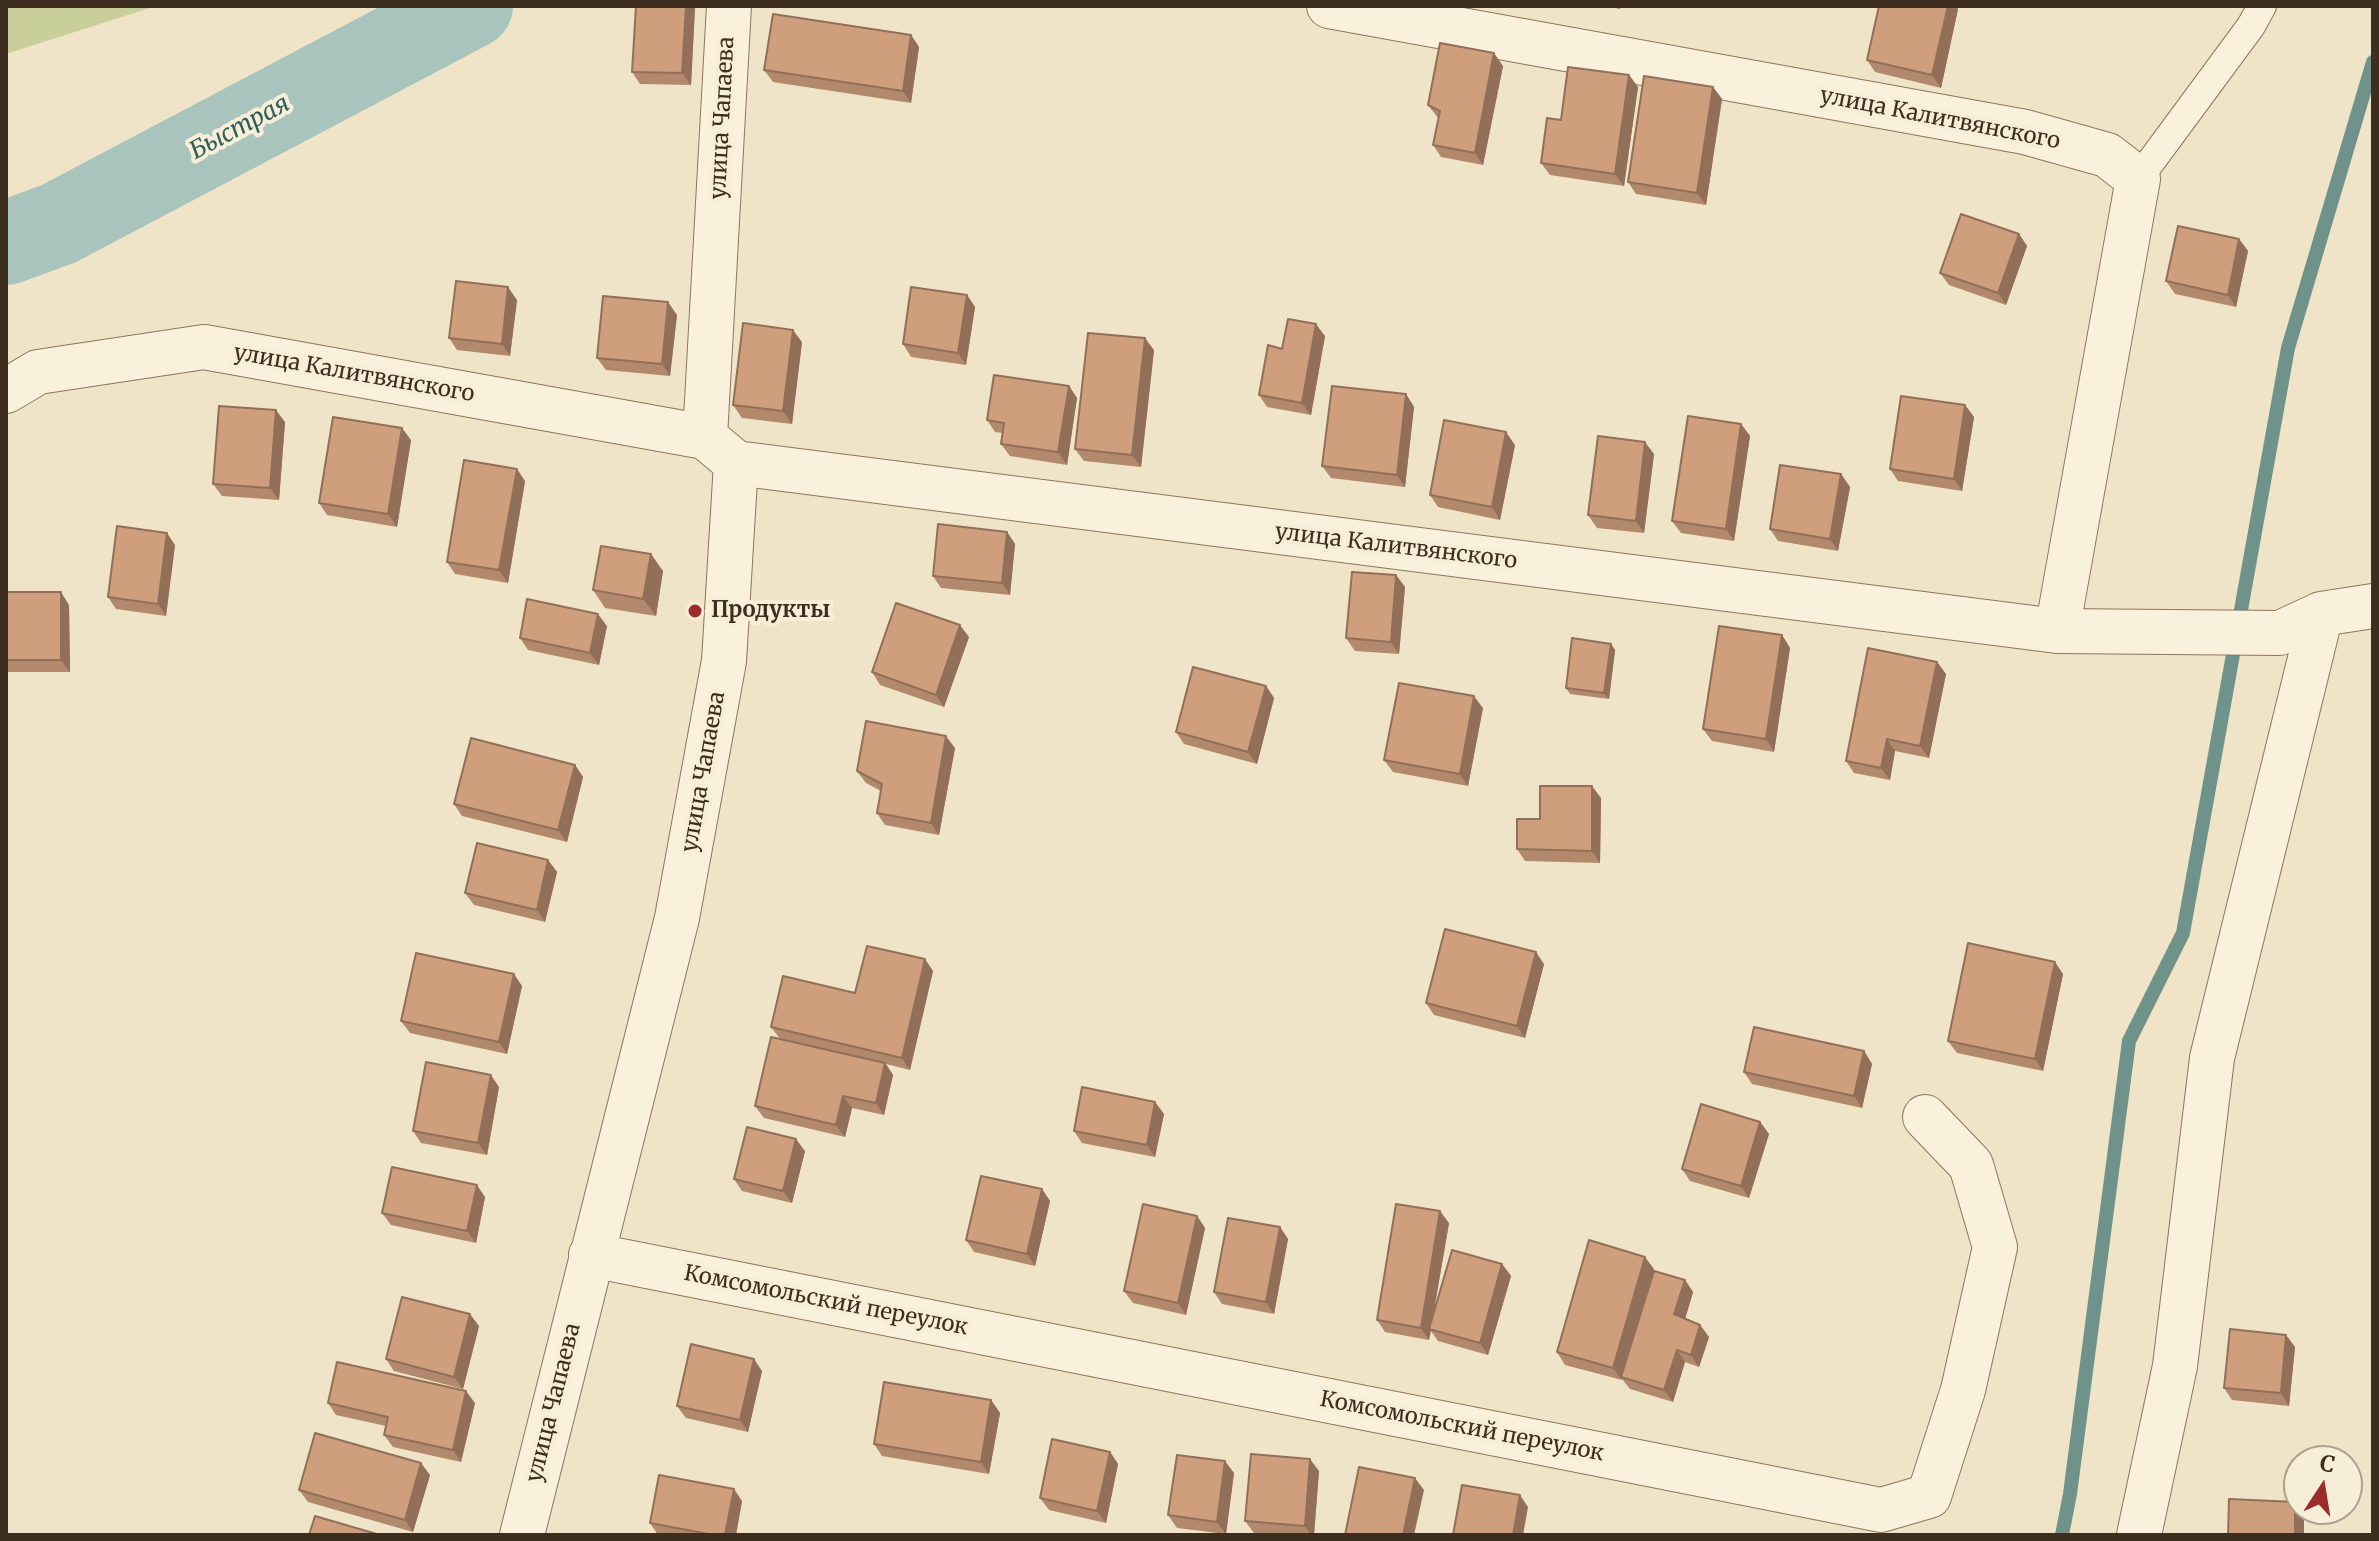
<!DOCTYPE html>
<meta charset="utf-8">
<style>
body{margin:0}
#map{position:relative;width:2379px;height:1541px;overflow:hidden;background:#f0e4c8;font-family:Merriweather,serif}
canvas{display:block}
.frame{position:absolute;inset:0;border:8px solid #3d2e20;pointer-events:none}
.north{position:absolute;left:2283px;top:1445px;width:80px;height:80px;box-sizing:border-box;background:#f7eed8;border:2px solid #ada18e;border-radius:50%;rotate:12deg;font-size:22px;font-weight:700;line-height:32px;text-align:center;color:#3d2e20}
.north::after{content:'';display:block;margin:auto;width:28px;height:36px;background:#9e2a2b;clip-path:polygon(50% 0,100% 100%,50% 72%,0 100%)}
</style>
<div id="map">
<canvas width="2379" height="1541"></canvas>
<div class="frame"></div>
<div class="north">С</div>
</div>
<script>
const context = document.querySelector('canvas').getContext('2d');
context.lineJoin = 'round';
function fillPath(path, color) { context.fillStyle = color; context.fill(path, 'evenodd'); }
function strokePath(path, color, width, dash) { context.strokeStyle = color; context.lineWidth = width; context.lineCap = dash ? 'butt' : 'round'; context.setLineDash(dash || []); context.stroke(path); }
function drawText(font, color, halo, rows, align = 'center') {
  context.font = font + ' Merriweather,serif'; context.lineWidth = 8; context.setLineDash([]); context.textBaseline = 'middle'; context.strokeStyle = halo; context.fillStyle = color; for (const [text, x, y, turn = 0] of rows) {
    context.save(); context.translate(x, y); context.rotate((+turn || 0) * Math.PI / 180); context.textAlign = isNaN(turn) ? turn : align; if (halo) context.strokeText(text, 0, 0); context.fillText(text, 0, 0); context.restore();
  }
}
fillPath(new Path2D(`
 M6,6H156L6,54Z`), '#c9cf9b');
strokePath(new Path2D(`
 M2062,1535L2070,1494L2129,1041L2183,933L2288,348L2373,62`), '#6f938a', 14);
strokePath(new Path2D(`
 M6,243L58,224L471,6`), '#a9c4bc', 84);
const service = new Path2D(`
 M2138,179L2251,26L2262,6`);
const minor = new Path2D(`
 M1329,6L2025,132L2107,155L2138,179L2057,631
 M6,391L38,372L204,347L705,437
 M736,463L2057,631L2280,633L2321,614L2373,606
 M591,1255L1881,1510L1929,1496L1963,1390L1995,1247L1971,1165L1925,1117
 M522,1535L677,918L724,661L736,463L705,437L729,6
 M2139,1535L2175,1366L2212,1058L2321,614`);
strokePath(service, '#8d765c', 30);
strokePath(minor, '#8d765c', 46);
strokePath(service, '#faf1dc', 28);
strokePath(minor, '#faf1dc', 44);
fillPath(new Path2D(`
 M1603,6H1621L1620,9Z
 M695,7L691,85L640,84L632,72Z
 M1958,9L1941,88L1875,72L1867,60Z
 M911,35L919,47L911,103L773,82L764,70Z
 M1503,66L1483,165L1441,157L1433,145L1438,118L1428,105Z
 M1629,75L1638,87L1624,186L1550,175L1541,163L1561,120Z
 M1713,87L1722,99L1706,205L1636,194L1628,182Z
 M2019,234L2027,246L2006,305L1949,285L1940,273Z
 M2239,239L2248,251L2236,307L2175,294L2166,281Z
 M967,295L975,307L966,365L911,357L903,344Z
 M517,300L510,356L457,350L449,338Z
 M677,315L670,376L606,370L597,358Z
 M1325,336L1311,415L1267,407L1259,395L1282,349Z
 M802,342L792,424L742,418L733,405Z
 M1154,350L1141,467L1084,461L1075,449Z
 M1069,386L1077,398L1067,465L1010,456L1001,444L1003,433L995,432L987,420Z
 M1406,394L1414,407L1405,487L1331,478L1322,466Z
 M1965,405L1974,417L1962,491L1898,481L1890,469Z
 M285,422L279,500L222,496L213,484Z
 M1741,424L1750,436L1734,541L1681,533L1672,521Z
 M411,440L397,527L327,515L319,503Z
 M1515,445L1500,520L1438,507L1430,495Z
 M1654,454L1644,533L1597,528L1588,515Z
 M1841,474L1850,487L1838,551L1778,541L1770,529Z
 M525,481L508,583L455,574L447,562Z
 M1007,532L1015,544L1010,595L941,588L933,576Z
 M175,545L166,616L116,609L108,597Z
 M663,571L656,616L605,608L593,590Z
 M1396,575L1405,587L1399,654L1355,651L1346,638Z
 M6,592L69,605L70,672H6Z
 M607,626L599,665L528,650L520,638Z
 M1782,635L1790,648L1774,752L1712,741L1703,729Z
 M969,637L944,707L880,685L872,672Z
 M1611,644L1615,650L1609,699L1570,694L1566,688Z
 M1937,662L1946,674L1929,758L1895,751L1890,780L1854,773L1846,761Z
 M1266,686L1274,698L1257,764L1184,744L1176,732Z
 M1483,708L1468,786L1393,772L1384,760Z
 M955,748L939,835L885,825L877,813L881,791L866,783L857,771Z
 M575,765L583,777L567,842L462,816L454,804Z
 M1601,798L1600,863L1525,861L1517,849L1540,819Z
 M548,860L557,872L545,922L474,905L465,893Z
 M1544,964L1525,1038L1434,1015L1426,1003Z
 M933,971L910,1070L886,1064L893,1075L884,1115L852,1108L845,1137L764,1118L755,1106L780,1039L771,1027L855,993Z
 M2063,974L2043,1071L1957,1053L1948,1041Z
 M522,986L507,1054L410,1033L401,1021Z
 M1864,1051L1872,1064L1862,1108L1752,1084L1744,1072Z
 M499,1087L487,1155L421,1143L413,1131Z
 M1155,1102L1164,1114L1155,1157L1082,1143L1074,1131Z
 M1760,1122L1769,1134L1749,1198L1690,1181L1682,1169Z
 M805,1151L792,1203L742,1191L734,1179Z
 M1042,1189L1050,1201L1035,1266L974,1252L966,1240Z
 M485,1197L476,1243L391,1225L382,1213Z
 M1197,1216L1205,1228L1186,1315L1133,1303L1124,1291Z
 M1449,1223L1433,1315L1502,1264L1511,1276L1488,1355L1438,1341L1431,1331L1429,1340L1385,1332L1377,1320Z
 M1280,1227L1288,1239L1274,1314L1222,1304L1214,1292Z
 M1654,1269L1638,1322L1685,1280L1693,1292L1685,1319L1700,1325L1709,1337L1699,1367L1685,1362L1673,1402L1630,1389L1622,1379V1380L1565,1365L1557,1352Z
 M479,1326L463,1389L394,1371L386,1359Z
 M2286,1335L2295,1347L2289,1406L2232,1400L2224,1388Z
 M762,1371L748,1432L686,1418L677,1406Z
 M991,1400L1000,1413L989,1474L882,1456L874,1444Z
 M328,1403H475L461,1462L393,1447L384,1435L386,1426L336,1415Z
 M1110,1452L1118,1464L1106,1523L1049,1510L1040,1498Z
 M1319,1471L1314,1535H1278L1254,1533L1245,1521Z
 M1234,1473L1226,1534L1177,1528L1168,1515Z
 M430,1475L413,1532L308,1502L299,1490Z
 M742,1501L736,1535H658L650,1523Z`), '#b2896c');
fillPath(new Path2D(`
 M686,6L695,7L691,85L682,73Z
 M1948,6H1956L1958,9L1941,88L1932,75Z
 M911,35L919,47L911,103L903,91Z
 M1494,53L1503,66L1483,165L1475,153Z
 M1629,75L1638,87L1624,186L1615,174Z
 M1713,87L1722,99L1706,205L1697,193Z
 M2019,234L2027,246L2006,305L1998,293Z
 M2239,239L2248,251L2236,307L2228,295Z
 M508,287L517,300L510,356L502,344Z
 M967,295L975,307L966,365L958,353Z
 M668,302L677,315L670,376L662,364Z
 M1316,324L1325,336L1311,415L1302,403Z
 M793,330L802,342L792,424L783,411Z
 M1145,338L1154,350L1141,467L1132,455Z
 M1069,386L1077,398L1067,465L1058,452Z
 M1406,394L1414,407L1405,487L1397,475Z
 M1965,405L1974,417L1962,491L1954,479Z
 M276,410L285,422L279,500L270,488Z
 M1741,424L1750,436L1734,541L1726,529Z
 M402,428L411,440L397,527L388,514Z
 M1506,432L1515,445L1500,520L1492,507Z
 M1645,442L1654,454L1644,533L1636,521Z
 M517,469L525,481L508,583L499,570Z
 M1841,474L1850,487L1838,551L1830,539Z
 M1007,532L1015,544L1010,595L1002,583Z
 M167,533L175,545L166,616L158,604Z
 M651,554L663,571L656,616L643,599Z
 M1396,575L1405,587L1399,654L1391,642Z
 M61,592L69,605L70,672L61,660Z
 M598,614L607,626L599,665L590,653Z
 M960,625L969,637L944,707L936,695Z
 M1782,635L1790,648L1774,752L1766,739Z
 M1611,644L1615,650L1609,699L1604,693Z
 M1937,662L1946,674L1929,758L1920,746Z
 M1266,686L1274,698L1257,764L1248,752Z
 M1474,696L1483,708L1468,786L1460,774Z
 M946,736L955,748L939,835L931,823Z
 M1887,739L1895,751L1890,780L1881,768Z
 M575,765L583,777L567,842L558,830Z
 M1592,786L1601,798L1600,863L1592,851Z
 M548,860L557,872L545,922L537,910Z
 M1536,952L1544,964L1525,1038L1517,1026Z
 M925,959L933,971L910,1070L902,1058Z
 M2055,962L2063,974L2043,1071L2035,1059Z
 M514,974L522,986L507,1054L499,1042Z
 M1864,1051L1872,1064L1862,1108L1854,1096Z
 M885,1063L893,1075L884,1115L876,1103Z
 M491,1075L499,1087L487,1155L478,1143Z
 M843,1096L852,1108L845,1137L836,1125Z
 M1155,1102L1164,1114L1155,1157L1147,1145Z
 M1760,1122L1769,1134L1749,1198L1741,1186Z
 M796,1139L805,1151L792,1203L783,1191Z
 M477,1185L485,1197L476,1243L467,1231Z
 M1042,1189L1050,1201L1035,1266L1027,1254Z
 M1440,1211L1449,1223L1429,1340L1421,1328Z
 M1197,1216L1205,1228L1186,1315L1178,1303Z
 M1280,1227L1288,1239L1274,1314L1266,1302Z
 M1645,1257L1654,1269L1622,1380L1613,1368Z
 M1502,1264L1511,1276L1488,1355L1480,1343Z
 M1685,1280L1693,1292L1683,1326L1674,1314Z
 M470,1314L479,1326L463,1389L454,1377Z
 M1700,1325L1709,1337L1699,1367L1691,1355Z
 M2286,1335L2295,1347L2289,1406L2281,1393Z
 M1677,1350L1685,1362L1673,1402L1664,1390Z
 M754,1359L762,1371L748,1432L740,1420Z
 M466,1391L475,1403L461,1462L453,1450Z
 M991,1400L1000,1413L989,1474L981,1462Z
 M1110,1452L1118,1464L1106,1523L1097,1511Z
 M1310,1459L1319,1471L1314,1535H1311L1305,1526Z
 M1225,1461L1234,1473L1226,1534L1217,1522Z
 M421,1463L430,1475L413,1532L405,1520Z
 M1415,1478L1424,1490L1414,1535H1403Z
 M734,1489L742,1501L736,1535H725Z
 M1520,1495L1528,1507L1523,1535H1513Z
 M2295,1502L2299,1507V1509H2301L2304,1514V1535H2295Z`), '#916f58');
const building = new Path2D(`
 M636,6H686L682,73L632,72Z
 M1879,6H1948L1932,75L1867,60Z
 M773,14L911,35L903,91L764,70Z
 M1440,43L1494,53L1475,153L1433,145L1440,111L1428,105Z
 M1568,67L1629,75L1615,174L1541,163L1547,118L1561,120Z
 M1644,76L1713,87L1697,193L1628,182Z
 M1961,214L2019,234L1998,293L1940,273Z
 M2178,226L2239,239L2228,295L2166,281Z
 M456,281L508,287L502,344L449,338Z
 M911,287L967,295L958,353L903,344Z
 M603,296L668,302L662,364L597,358Z
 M1288,319L1316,324L1302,403L1259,395L1268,345L1282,349Z
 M743,323L793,330L783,411L733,405Z
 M1088,333L1145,338L1132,455L1075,449Z
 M994,375L1069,386L1058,452L1001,444L1004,423L987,420Z
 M1332,386L1406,394L1397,475L1322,466Z
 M1901,396L1965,405L1954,479L1890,469Z
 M219,406L276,410L270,488L213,484Z
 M1688,416L1741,424L1726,529L1672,521Z
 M333,417L402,428L388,514L319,503Z
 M1444,420L1506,432L1492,507L1430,495Z
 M1598,436L1645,442L1636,521L1588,515Z
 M464,460L517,469L499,570L447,562Z
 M1780,465L1841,474L1830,539L1770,529Z
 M938,524L1007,532L1002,583L933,576Z
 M117,526L167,533L158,604L108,597Z
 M601,546L651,554L643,599L593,590Z
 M1352,572L1396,575L1391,642L1346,638Z
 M6,592H61V660H6Z
 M527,599L598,614L590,653L520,638Z
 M896,603L960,625L936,695L872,672Z
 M1719,626L1782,635L1766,739L1703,729Z
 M1572,638L1611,644L1604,693L1566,688Z
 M1868,648L1937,662L1920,746L1887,739L1881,768L1846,761Z
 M1193,667L1266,686L1248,752L1176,732Z
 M1399,683L1474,696L1460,774L1384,760Z
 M866,721L946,736L931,823L877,813L882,784L857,771Z
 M471,738L575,765L558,830L454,804Z
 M1540,786H1592V851L1517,849V819H1540Z
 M477,843L548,860L537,910L465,893Z
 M1445,929L1536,952L1517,1026L1426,1003Z
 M1968,943L2055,962L2035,1059L1948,1041Z
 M867,946L925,959L902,1058L771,1027L783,976L855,993Z
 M416,953L514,974L499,1042L401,1021Z
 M1754,1027L1864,1051L1854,1096L1744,1072Z
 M771,1037L885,1063L876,1103L843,1096L836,1125L755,1106Z
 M426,1062L491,1075L478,1143L413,1131Z
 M1082,1087L1155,1102L1147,1145L1074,1131Z
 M1701,1104L1760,1122L1741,1186L1682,1169Z
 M747,1127L796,1139L783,1191L734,1179Z
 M392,1167L477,1185L467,1231L382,1213Z
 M981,1176L1042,1189L1027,1254L966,1240Z
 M1143,1204L1197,1216L1178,1303L1124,1291Z
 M1396,1204L1440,1211L1421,1328L1377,1320Z
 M1228,1218L1280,1227L1266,1302L1214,1292Z
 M1589,1240L1645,1257L1613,1368L1557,1352Z
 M1452,1250L1502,1264L1480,1343L1429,1329Z
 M1654,1271L1685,1280L1674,1314L1700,1325L1691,1355L1677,1350L1664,1390L1621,1377Z
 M402,1297L470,1314L454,1377L386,1359Z
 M2230,1329L2286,1335L2281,1393L2224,1388Z
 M691,1344L754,1359L740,1420L677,1406Z
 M337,1362L466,1391L453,1450L384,1435L388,1417L328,1403Z
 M884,1382L991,1400L981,1462L874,1444Z
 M315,1433L421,1463L405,1520L299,1490Z
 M1052,1439L1110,1452L1097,1511L1040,1498Z
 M1251,1454L1310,1459L1305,1526L1245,1521Z
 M1177,1455L1225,1461L1217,1522L1168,1515Z
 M1359,1467L1415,1478L1403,1535H1345Z
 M659,1475L734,1489L725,1535H714L650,1523Z
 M1462,1485L1520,1495L1513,1535H1453Z
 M2229,1499L2295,1502V1535H2228Z
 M315,1516L380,1535H309Z`);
fillPath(building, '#cf9f7d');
strokePath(building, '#916f58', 2);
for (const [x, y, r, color] of [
 [695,611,8,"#9e2a2b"]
]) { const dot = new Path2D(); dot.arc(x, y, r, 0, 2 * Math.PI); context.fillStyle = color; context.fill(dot); strokePath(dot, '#f7eed8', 3); }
drawText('22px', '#3d2e20', '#f7eed8', [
 ["улица Чапаева",723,118,-87],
 ["улица Калитвянского",1940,119,11],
 ["улица Калитвянского",354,374,10],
 ["улица Калитвянского",1396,547,7],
 ["улица Чапаева",704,772,-80],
 ["Комсомольский переулок",826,1301,11],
 ["улица Чапаева",554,1403,-76],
 ["Комсомольский переулок",1462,1427,11]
]);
drawText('bold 22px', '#3d2e20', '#f7eed8', [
 ["Продукты",711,611]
], 'left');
drawText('italic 24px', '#2f5d5a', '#f7eed8', [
 ["Быстрая",240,128,-28]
]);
</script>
